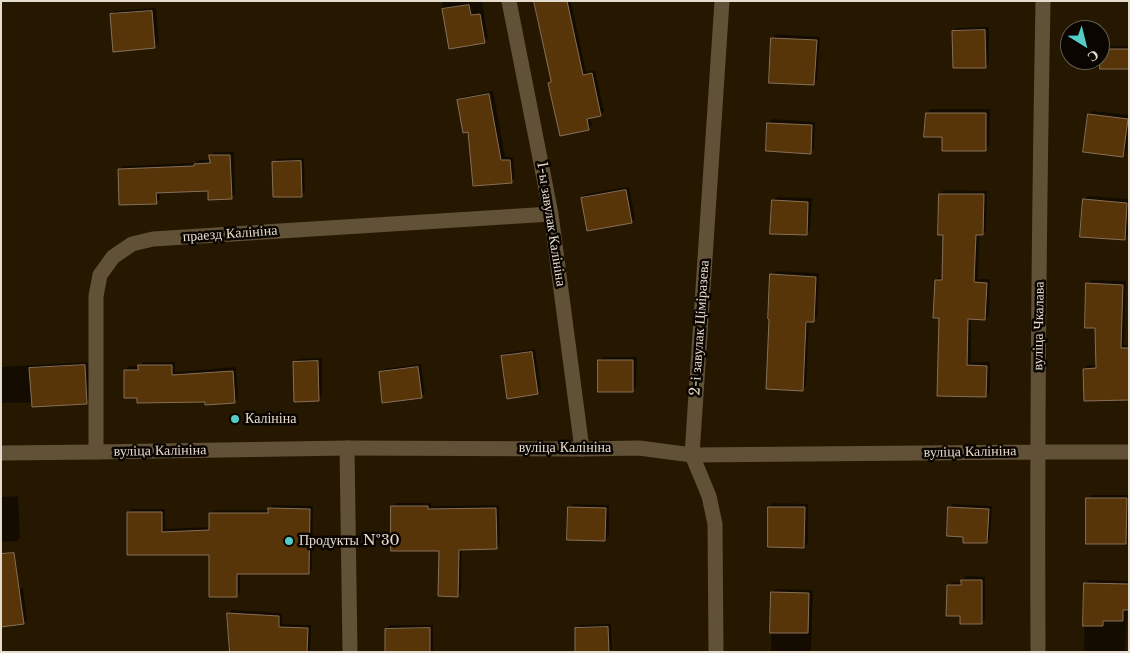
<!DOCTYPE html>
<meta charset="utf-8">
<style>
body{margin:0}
#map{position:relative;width:1130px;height:653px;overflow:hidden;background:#261800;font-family:"Libre Baskerville",serif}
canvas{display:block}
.frame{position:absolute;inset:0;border:2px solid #e5dccd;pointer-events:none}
.north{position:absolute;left:1060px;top:20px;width:50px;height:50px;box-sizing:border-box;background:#0a0500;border:1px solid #625b52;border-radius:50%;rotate:144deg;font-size:14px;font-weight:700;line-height:20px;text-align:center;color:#e5dccd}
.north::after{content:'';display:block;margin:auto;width:18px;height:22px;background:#54cdc8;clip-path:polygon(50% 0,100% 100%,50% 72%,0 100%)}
</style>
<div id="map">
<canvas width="1130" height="653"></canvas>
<div class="frame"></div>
<div class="north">С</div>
</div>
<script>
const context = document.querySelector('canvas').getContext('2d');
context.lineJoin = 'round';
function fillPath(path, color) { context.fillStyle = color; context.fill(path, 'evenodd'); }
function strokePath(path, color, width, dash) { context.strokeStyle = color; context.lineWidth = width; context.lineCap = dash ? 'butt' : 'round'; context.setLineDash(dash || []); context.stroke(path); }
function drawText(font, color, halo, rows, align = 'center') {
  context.font = font + ' "Libre Baskerville",serif'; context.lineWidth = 5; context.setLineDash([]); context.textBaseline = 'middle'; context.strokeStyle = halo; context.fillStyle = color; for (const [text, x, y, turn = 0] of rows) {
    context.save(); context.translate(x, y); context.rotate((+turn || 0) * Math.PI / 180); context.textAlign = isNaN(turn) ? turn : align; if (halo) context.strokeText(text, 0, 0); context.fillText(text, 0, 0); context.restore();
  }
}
fillPath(new Path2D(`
 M442,1H482L488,38L484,42L450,48Z
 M535,1H571L586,72L595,70L604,111L600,115L590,117L592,125L588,129L549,83L552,80Z
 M156,8L159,43L155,47L112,14L115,11Z
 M989,27V63L986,66L953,32L957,28Z
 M776,34L820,37L817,80L814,84L773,38Z
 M1100,46H1129V68H1088V60H1100Z
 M493,91L505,157H513L515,178L511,182L469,130L458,101L462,97Z
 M931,109H990L989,146L986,150L943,136L927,113Z
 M1093,111L1129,115V130L1126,152L1122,156L1089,115Z
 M772,119L815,122L814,149L810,152L768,123Z
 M214,152H234L235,194L231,198L209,189L159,191L160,199L156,203L119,170L123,166L196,163L199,160H211L210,156Z
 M304,158L305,192L301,195L274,163L277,159Z
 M629,187L635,218L631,222L582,198L586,194Z
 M944,190L987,191L986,230L983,234H979L978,279H990L989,315L985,319L971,318V362H990V392L986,396L938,395L941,317L936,280L940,277H943L945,234L940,194Z
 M1088,196L1129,199L1128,235L1124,239L1084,200Z
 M777,197L812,198L810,230L806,234L773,200Z
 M775,271L819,273L817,317L813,321H809L806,386L803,389L772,275Z
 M1091,280L1126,281L1124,345H1129V398L1084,369L1088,365H1098L1096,327L1087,284Z
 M535,349L541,389L537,393L502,356L506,353Z
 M603,357H637L636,387L633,391L600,361Z
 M322,358V396L318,400L294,362L298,359Z
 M88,362L90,399L86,402L1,403V367Z
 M143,362H175V372L236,367L238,398L235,401L138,397L125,370L129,366H139Z
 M421,364L425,393L421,396L380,372L384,369Z
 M1091,495H1129V540L1126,543L1088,499Z
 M18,496L20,538L17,541L1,542V497Z
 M396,503H431V506L499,505L500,544L496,548H462L461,592L457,596L440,550L392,506Z
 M773,503L808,504V543L804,547L769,507Z
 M573,504L609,505V536L605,540L569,508Z
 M953,504L992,506L990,538L987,542L965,535L949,507Z
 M273,505L313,506L312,569L309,573L240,572V592L237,596L210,554L128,553V512L132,509H165V529L210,527V514L214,510H269Z
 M966,576L985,577V619L981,623L962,615L948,586L952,582H962V580Z
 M1089,580L1129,581V609H1127L1125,652H1084L1085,584Z
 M23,588L27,619L24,623L1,591Z
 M776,589L813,590L811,652H771L772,592Z
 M232,610L282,613V624L311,625L310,652H231L229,614Z
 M611,624L612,648L609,652L576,628L580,625Z
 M390,625H433V652H386V629Z`), '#0007');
const building = new Path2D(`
 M534,1H567L583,75L592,73L601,116L587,119L589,130L560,136L548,83L551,82Z
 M469,5L471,15L480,14L485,43L449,49L442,9Z
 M152,11L155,48L113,52L110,14Z
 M985,30L986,68H953L952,31Z
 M771,38L817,40L814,85L769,83Z
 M1100,49H1129V69H1100Z
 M489,94L501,160H510L512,183L473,186L468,132L463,133L457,100Z
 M926,113H986V151H942V137H924Z
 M1088,114L1128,119L1123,157L1083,152Z
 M767,123L812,125L811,154L766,151Z
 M209,155H230L232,199L208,200V191L156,193L157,204L119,205L118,169L194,166V164L210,163Z
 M301,161L302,197H273L272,162Z
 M626,190L632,223L587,231L581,198Z
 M939,194H984L983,235H976L974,282L987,283L985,320L968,319L967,365L987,366L986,397L937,396L939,318H933L935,280H942L943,235H938Z
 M1083,199L1127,203L1125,240L1080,237Z
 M772,200L808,202L807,235L770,234Z
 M770,274L816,277L814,322H806L803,391L766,389L769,320L768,319Z
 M1086,283L1123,285L1121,348H1129V400L1084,401L1083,369L1096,368L1095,328H1085Z
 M532,352L538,394L507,399L501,356Z
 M598,360H633V392H598Z
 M318,361L319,401L294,402L293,362Z
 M85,365L87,404L32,407L29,368Z
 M138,365H172V375L233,371L235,403L205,405V402L137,403V398H124V370H138Z
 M418,367L422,398L382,403L379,372Z
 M1086,498H1127L1126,544H1086Z
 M391,506H428V509L496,508L497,549L459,550L458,597L438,596L439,551H391Z
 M568,507L606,508L605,541L567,540Z
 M768,507H805L804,548L768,547Z
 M948,507L989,509L987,543H963V537L947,536Z
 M268,508L310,509L309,574H237V597H209V555H127V512H162V532L209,530V513H268Z
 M14,553L24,624L1,627V554Z
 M961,580H982V624H960V616H946L947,585H961Z
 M1084,583L1129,584V610H1123V621H1103V626H1083Z
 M771,592L809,593L808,633H770Z
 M227,613L279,616V627L308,628L307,652H230Z
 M608,627L609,652H575V628Z
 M430,628V652H385V629Z`);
fillPath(building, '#583509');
strokePath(building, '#876f57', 1);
strokePath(new Path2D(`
 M509,1L551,214L582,449
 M722,1L692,455L1037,452H1129
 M347,448L350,652
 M96,452V296L100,275L113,257L132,244L153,239L551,214
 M1038,652C1037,435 1039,218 1043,1`), '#615136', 15);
strokePath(new Path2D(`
 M1,453L96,452L347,448L582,449L639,448L692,455L709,496L715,524L716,652`), '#615136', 15);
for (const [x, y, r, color] of [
 [235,419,5,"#54cdc8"],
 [289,541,5,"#54cdc8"]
]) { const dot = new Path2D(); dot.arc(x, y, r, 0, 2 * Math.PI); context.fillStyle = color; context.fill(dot); strokePath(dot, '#0a0500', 2); }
drawText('14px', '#e5dccd', '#0a0500', [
 ["1-ы завулак Калініна",551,224,81],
 ["праезд Калініна",230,234,-4],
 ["вуліца Чкалава",1039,326,-89],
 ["2-і завулак Ціміразева",700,328,-86],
 ["вуліца Калініна",565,448],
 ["вуліца Калініна",160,451,-1],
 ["вуліца Калініна",970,452,-1]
]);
drawText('14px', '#e5dccd', '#0a0500', [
 ["Калініна",245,419],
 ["Продукты №30",299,541]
], 'left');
</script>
